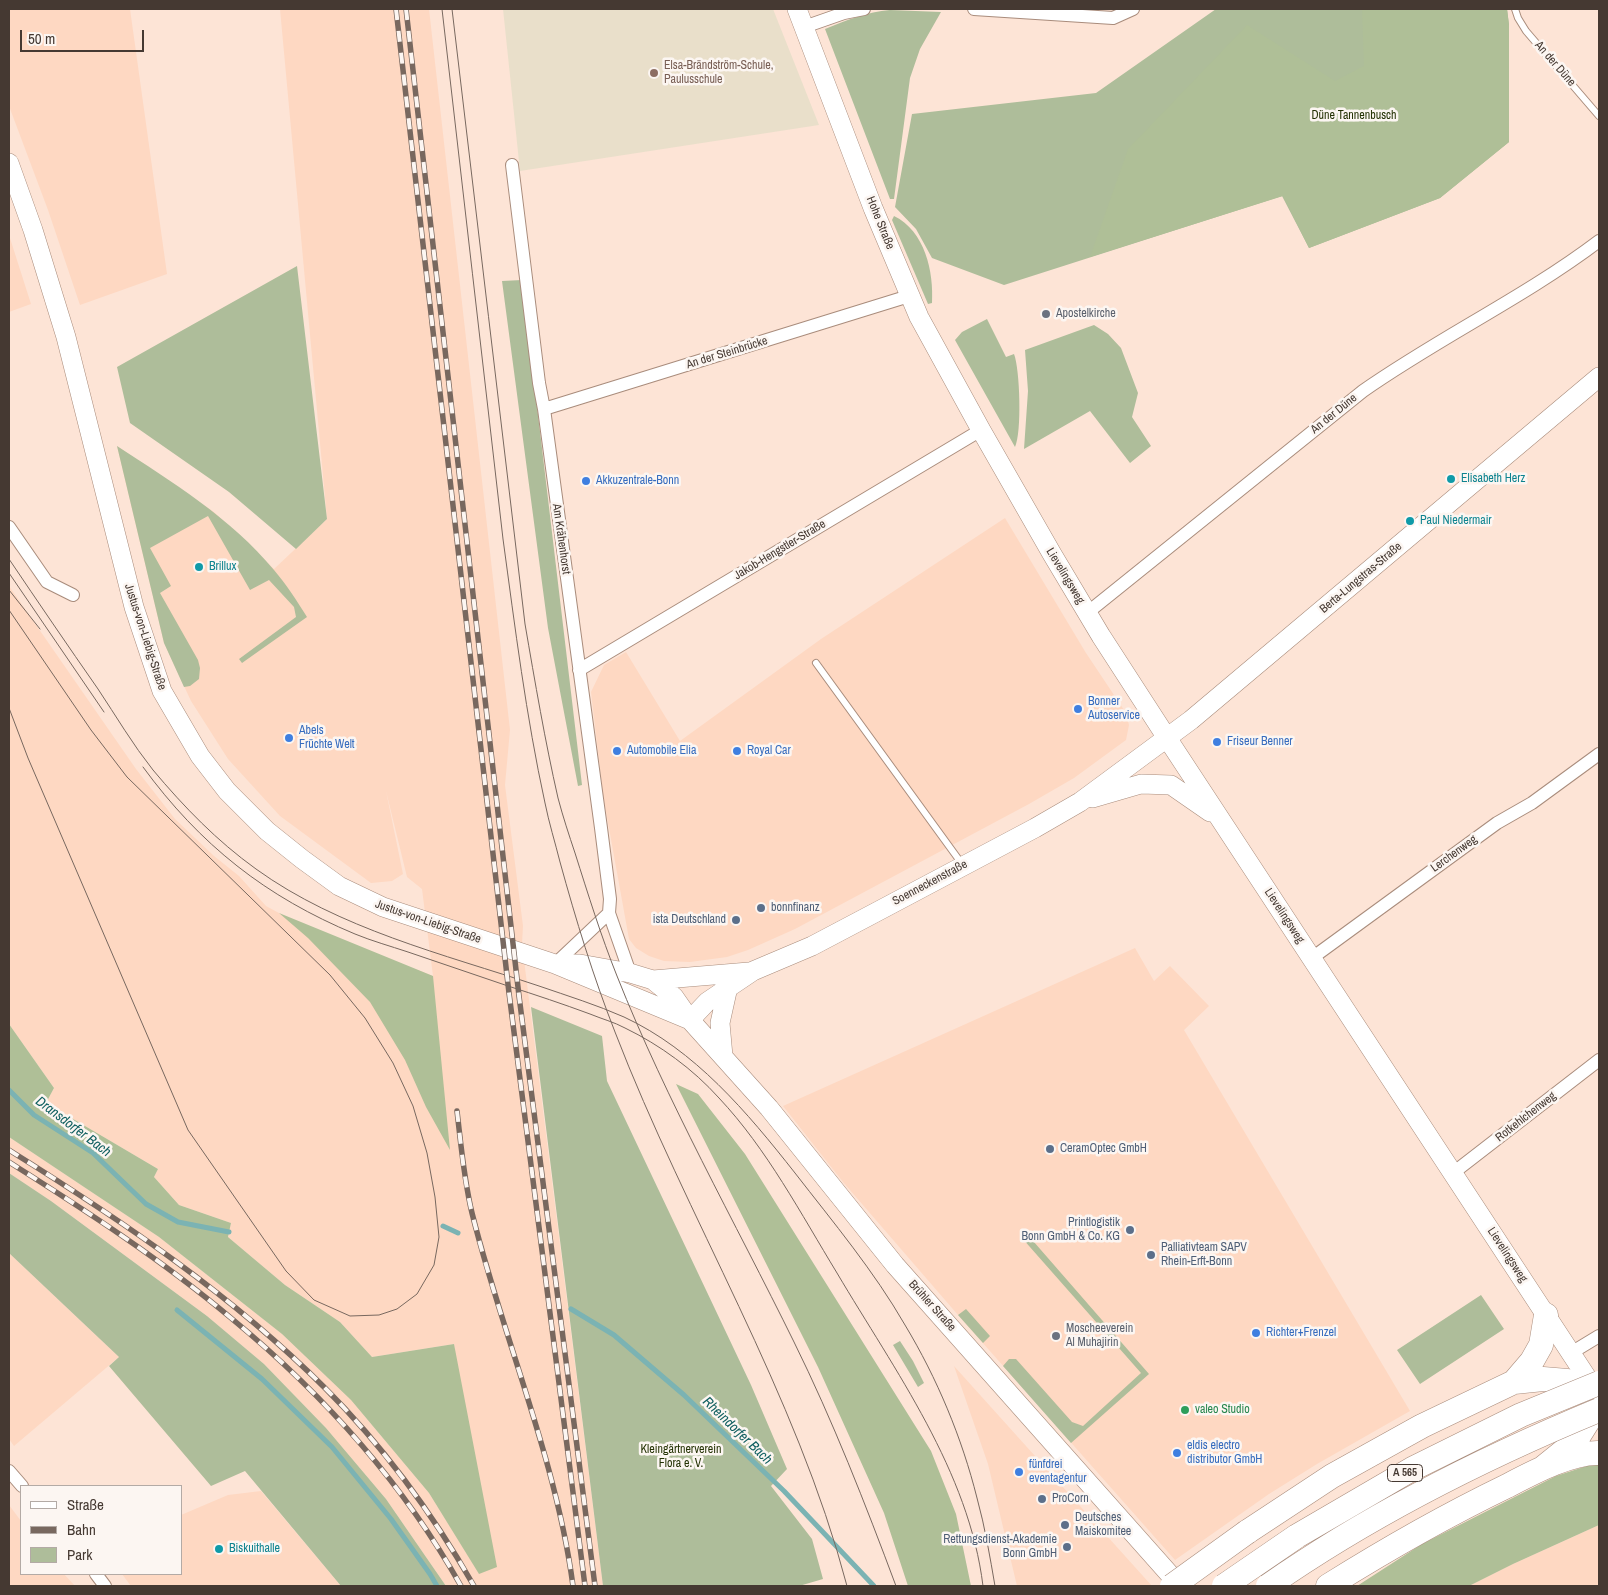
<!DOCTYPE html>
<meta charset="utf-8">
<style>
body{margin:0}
#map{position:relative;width:1608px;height:1595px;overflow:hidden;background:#fde4d6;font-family:"Archivo Narrow",sans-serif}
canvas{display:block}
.frame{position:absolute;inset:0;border:10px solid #453932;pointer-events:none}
.legend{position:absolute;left:20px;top:1485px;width:162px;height:90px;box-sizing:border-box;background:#fcf6f2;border:1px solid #b3aaa5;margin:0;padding:6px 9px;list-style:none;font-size:15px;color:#453932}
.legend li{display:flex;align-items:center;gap:10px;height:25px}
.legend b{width:25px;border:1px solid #b3aaa5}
.scale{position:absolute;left:20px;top:30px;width:124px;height:22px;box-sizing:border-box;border:2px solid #453932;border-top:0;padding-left:6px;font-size:15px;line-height:18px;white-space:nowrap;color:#453932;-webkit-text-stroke:4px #fcf6f2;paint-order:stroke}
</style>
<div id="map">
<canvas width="1608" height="1595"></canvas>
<div class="frame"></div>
<ul class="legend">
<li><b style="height:6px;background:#fff"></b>Straße</li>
<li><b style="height:6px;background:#78685f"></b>Bahn</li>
<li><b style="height:14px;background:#aebd9a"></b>Park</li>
</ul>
<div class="scale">50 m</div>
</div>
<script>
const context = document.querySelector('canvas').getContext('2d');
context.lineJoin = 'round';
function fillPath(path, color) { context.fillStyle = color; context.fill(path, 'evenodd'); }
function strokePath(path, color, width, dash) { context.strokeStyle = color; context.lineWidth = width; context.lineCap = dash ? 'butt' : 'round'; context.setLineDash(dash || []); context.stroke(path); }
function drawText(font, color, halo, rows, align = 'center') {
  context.font = font + ' "Archivo Narrow",sans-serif'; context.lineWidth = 5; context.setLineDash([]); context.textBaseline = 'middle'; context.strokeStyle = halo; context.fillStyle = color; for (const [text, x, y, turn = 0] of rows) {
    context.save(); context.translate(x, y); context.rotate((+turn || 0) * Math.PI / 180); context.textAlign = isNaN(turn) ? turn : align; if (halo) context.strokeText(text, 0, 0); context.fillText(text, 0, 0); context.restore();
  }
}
fillPath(new Path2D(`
 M9,9H130L167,274L80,305L48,210L9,106Z
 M280,9H429L510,730L505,785L523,926L522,944L603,1586H446L386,1499L326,1428L264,1364L207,1316L51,1201L9,1173V1137L159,1237L282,1334L351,1400L429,1493L479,1573L454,1344L372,1357L340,1322L285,1285L228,1237L231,1223L179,1205L154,1177L158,1169L46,1103L54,1088L9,1024V586L136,769L175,819L214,856L239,876L266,906L351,952L418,970L433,976L422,889L407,877L386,791L403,874L392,881L371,883L280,816L228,759L191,701L164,643L117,446L214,512L246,542L274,569L327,519Z
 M9,235L31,304L9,312Z
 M1005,518L1086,653L1126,713L1129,725L1126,740L1074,778L1029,804L795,929L748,950L727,957L690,962L664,961L649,956L636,948L629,939L603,795L591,692L604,665L626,652L680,741L821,639Z
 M1135,948L1154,981L1170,966L1209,1006L1184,1030L1410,1411L1317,1464L1269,1494L1175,1560L958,1315L843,1182L783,1106Z
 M9,1253L119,1357L14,1446L9,1439Z
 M954,1366L1152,1586H1017L988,1464Z
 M261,1491L341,1586H131L122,1574H181V1515L228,1495Z
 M9,1505L21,1521V1574H64L75,1586H9Z
 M1599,1525V1586H1469L1513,1564Z`), '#fed8c2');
fillPath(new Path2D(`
 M503,9H773L819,125L520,171Z`), '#e9dfca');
fillPath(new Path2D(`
 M1216,9H1507L1509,25V142L1440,198L1309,248L1282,196L1004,285L932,258L916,229L895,207L912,114L1096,93Z
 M890,10L941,12L920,49L910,78L894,199H890L825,29C847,20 867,12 890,10Z
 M894,216C925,231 934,272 932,303L928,304L892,220Z
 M297,266L327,519L296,549L229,492L130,423L117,367Z
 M522,280L582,785L578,786L548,628L502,281Z
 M987,319L1006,357L1014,354C1020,369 1022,433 1015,447L955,340L962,332Z
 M1094,325L1108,334L1121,348L1138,393L1132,417L1151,446L1130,463L1090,411L1024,449L1028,391L1025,350Z
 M117,446C172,482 231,518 274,570C286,584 297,601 307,617L242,663L239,659L296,617L294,607L269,580L250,590L208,516L150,548L171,586L160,593L198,660L200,668L199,679L190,686L184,687L164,643Z
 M531,1007L602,1036L607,1081L751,1385L787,1469L771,1486L812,1539L823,1579L799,1586H603Z
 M9,1173L51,1201L207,1316L264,1364L326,1428L386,1499L446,1586H341L245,1471L211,1486L109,1366L119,1357L9,1253Z
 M1027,1234L1149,1374L1071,1443L1003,1366L1009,1359H1016L1072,1422L1083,1426L1141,1373L1022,1238Z
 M1481,1295L1504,1329L1420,1384L1397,1350Z
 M966,1309L990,1336L983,1343L958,1315Z
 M900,1341L913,1361L924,1383L918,1387L893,1345Z`), '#aebd9a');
fillPath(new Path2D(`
 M1362,9H1507L1509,25V142L1440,198L1309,248L1283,196L1090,257L1128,149L1247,25L1335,81L1364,66Z
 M279,913L433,976L450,1150L426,1107L405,1060L370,1002L308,938Z
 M9,1024L54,1088L46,1103L158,1169L154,1177L179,1205L231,1223L228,1237L285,1285L340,1322L372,1357L454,1344L497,1567L479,1574L429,1493L351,1400L282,1334L159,1237L9,1137Z
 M676,1084L698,1094L745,1154L931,1451L956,1514L971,1586H908L884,1513L818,1367Z
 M1599,1462V1525L1513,1564L1469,1586H1357L1422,1544L1556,1476Z`), '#afbf97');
strokePath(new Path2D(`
 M9,1090L34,1115L93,1153L146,1204L178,1222L229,1232
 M443,1226L458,1233
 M571,1309L614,1335L684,1395L784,1491L874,1586
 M177,1310L262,1379L332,1447L391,1519L430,1574L437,1586`), '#7bb3b3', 5);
const lane = new Path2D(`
 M1515,9L1518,18L1526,31L1599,116
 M816,663L962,864`);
const street = new Path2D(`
 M974,9L1113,18L1133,9
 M804,27L844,13L864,9
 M512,165L539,383L544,409L601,828L610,899L609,913L630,973
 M544,409L909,296
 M9,527L47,582L73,595
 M1087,613L1363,391C1440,337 1525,297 1599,241
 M579,670L981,430
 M1312,958L1497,823L1532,803L1599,754
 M555,964L609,913
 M1453,1173L1599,1060
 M1571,1353L1599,1336
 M9,1471L22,1486
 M96,1574L105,1586`);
const secondary = new Path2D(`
 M797,9L873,208L919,317L981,430L1052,554L1101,636L1167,738L1599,1396
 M9,163L33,230L66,337L134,607L162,691L200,756L227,791L267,831L302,859L339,886L383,907L555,964L690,1020
 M1093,798L1141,784L1171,785L1210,812
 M568,964H580L630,973L653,980L674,997L690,1020L769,1108L895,1265L1180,1586
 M653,980L749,972
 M690,1020L707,1002L753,971L812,946L867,917L1035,828L1080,802L1191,720L1599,377
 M723,1056L720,1023L728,987`);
const highway = new Path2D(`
 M1514,1382L1532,1361L1541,1345L1546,1315
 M1247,1532L1332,1476L1422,1426L1514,1382L1543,1379L1567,1381L1598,1394L1590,1418L1575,1442L1544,1467
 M1328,1586C1387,1549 1445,1516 1507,1486C1532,1473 1571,1452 1599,1453`);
strokePath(lane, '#a98c7c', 8);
strokePath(street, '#a98c7c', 14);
strokePath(secondary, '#a98c7c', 20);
strokePath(highway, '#a98c7c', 25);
strokePath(lane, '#fff', 6);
strokePath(street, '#fff', 12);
strokePath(secondary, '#fff', 19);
strokePath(highway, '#fff', 24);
strokePath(new Path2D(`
 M442,9L503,539C515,627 526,716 545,803C549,823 555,842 560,862C576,920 593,976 615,1032C687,1219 796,1392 847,1586
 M452,9L525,624C535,682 545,741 558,798C563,817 569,835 575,853C588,894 601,936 617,976C667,1102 734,1220 794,1342C833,1421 865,1503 896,1586
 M9,559C38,602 68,646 98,689C116,716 133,745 153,770C184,807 217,841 256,869C339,929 443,954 539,986C568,996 597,1005 624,1017C695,1050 747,1112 795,1173C833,1222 874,1271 905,1325C937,1378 962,1438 977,1498C985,1527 990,1557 995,1586
 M9,573L104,712
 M9,590L40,629
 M9,610L91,730L127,777L330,975L365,1018L393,1063L413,1106L427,1153L435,1197L439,1237L434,1265L417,1294L397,1309L379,1315L350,1316L314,1300L286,1271L188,1130L28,758L9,708
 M143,767C200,845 266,897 355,934C372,941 390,946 408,952C441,963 475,975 508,986C536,995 563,1004 590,1014C602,1019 614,1022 625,1028C660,1045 693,1069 719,1098C767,1149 801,1214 837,1273C895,1371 969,1471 983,1586`), '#78685f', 1);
const rail = new Path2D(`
 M396,9L509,993L585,1586
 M406,9L519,996L595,1586
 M457,1111C461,1145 464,1180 472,1213C503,1338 556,1458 573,1586
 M9,1150C121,1220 231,1294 325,1388C382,1445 434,1516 474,1586
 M9,1162C85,1210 162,1260 231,1318C322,1393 403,1483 461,1586`);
strokePath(rail, '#78685f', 5.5);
strokePath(rail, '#fcf6f2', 4, [11]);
const highwayBridge = new Path2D(`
 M1172,1586L1247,1532
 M1224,1586L1297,1536L1412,1469L1521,1415L1599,1383
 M1268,1586C1371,1514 1483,1458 1599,1410`);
strokePath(highwayBridge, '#a98c7c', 25, []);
strokePath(highwayBridge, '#fff', 24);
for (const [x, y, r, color] of [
 [654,73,5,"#8d6e63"],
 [1046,314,5,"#6b7280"],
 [1451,479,5,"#0f9aa8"],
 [586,481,5,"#3f7fe0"],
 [1410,521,5,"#0f9aa8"],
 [199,567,5,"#0f9aa8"],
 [1078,709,5,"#3f7fe0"],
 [289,738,5,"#3f7fe0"],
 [1217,742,5,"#3f7fe0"],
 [617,751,5,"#3f7fe0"],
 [737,751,5,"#3f7fe0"],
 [761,908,5,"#5c6f8a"],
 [736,920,5,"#5c6f8a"],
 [1050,1149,5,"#5c6f8a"],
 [1130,1230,5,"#5c6f8a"],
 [1151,1255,5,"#5c6f8a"],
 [1256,1333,5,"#3f7fe0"],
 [1056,1336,5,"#6b7280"],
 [1185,1410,5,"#2e9e5b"],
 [1177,1453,5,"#3f7fe0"],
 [1019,1472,5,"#3f7fe0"],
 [1042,1499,5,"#5c6f8a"],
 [1065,1525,5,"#5c6f8a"],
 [1067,1547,5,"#5c6f8a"],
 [219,1549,5,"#0f9aa8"]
]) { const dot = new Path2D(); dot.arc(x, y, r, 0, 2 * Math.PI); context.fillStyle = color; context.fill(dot); strokePath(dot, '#fcf6f2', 2); }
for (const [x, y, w] of [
 [1405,1473,35]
]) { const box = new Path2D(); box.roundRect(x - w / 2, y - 8.5, w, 17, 4); context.fillStyle = '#fcf6f2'; context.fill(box); strokePath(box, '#453932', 1); }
drawText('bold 11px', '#453932', null, [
 ["A 565",1405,1473]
]);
drawText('12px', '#453932', '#fcf6f2', [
 ["An der Düne",1555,64,49],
 ["Hohe Straße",880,223,68],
 ["An der Steinbrücke",727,353,-17],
 ["An der Düne",1334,414,-39],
 ["Am Krähenhorst",561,539,82],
 ["Jakob-Hengstler-Straße",780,550,-31],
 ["Lievelingsweg",1065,576,59],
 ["Berta-Lungstras-Straße",1361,578,-40],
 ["Justus-von-Liebig-Straße",145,637,72],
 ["Lerchenweg",1454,854,-36],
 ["Soenneckenstraße",930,883,-28],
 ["Lievelingsweg",1284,916,57],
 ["Justus-von-Liebig-Straße",428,922,19],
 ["Rotkehlchenweg",1526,1117,-38],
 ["Lievelingsweg",1507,1255,57],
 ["Brühler Straße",932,1306,48]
]);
drawText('12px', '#785e54', '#fcf6f2', [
 ["Elsa-Brändström-Schule,",664,66],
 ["Paulusschule",664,80]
], 'left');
drawText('12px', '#243204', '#fcf6f2', [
 ["Düne Tannenbusch",1354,116],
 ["Kleingärtnerverein",681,1450],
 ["Flora e. V.",681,1464]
]);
drawText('12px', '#5b616d', '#fcf6f2', [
 ["Apostelkirche",1056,314],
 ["Moscheeverein",1066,1329],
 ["Al Muhajirin",1066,1343]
], 'left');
drawText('12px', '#0d838f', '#fcf6f2', [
 ["Elisabeth Herz",1461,479],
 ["Paul Niedermair",1420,521],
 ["Brillux",209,567],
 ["Biskuithalle",229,1549]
], 'left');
drawText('12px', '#366cbe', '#fcf6f2', [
 ["Akkuzentrale-Bonn",596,481],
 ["Bonner",1088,702],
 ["Autoservice",1088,716],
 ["Abels",299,731],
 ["Früchte Welt",299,745],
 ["Friseur Benner",1227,742],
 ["Automobile Elia",627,751],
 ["Royal Car",747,751],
 ["Richter+Frenzel",1266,1333],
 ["eldis electro",1187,1446],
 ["distributor GmbH",1187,1460],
 ["fünfdrei",1029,1465],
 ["eventagentur",1029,1479]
], 'left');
drawText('12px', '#4e5e75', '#fcf6f2', [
 ["bonnfinanz",771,908],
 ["ista Deutschland",726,920,"right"],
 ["CeramOptec GmbH",1060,1149],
 ["Printlogistik",1120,1223,"right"],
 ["Bonn GmbH & Co. KG",1120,1237,"right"],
 ["Palliativteam SAPV",1161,1248],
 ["Rhein-Erft-Bonn",1161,1262],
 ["ProCorn",1052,1499],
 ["Deutsches",1075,1518],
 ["Maiskomitee",1075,1532],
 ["Rettungsdienst-Akademie",1057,1540,"right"],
 ["Bonn GmbH",1057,1554,"right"]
], 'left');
drawText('12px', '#27864d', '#fcf6f2', [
 ["valeo Studio",1195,1410]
], 'left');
drawText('italic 14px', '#105f60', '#fcf6f2', [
 ["Dransdorfer Bach",73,1127,37],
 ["Rheindorfer Bach",737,1431,44]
]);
</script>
